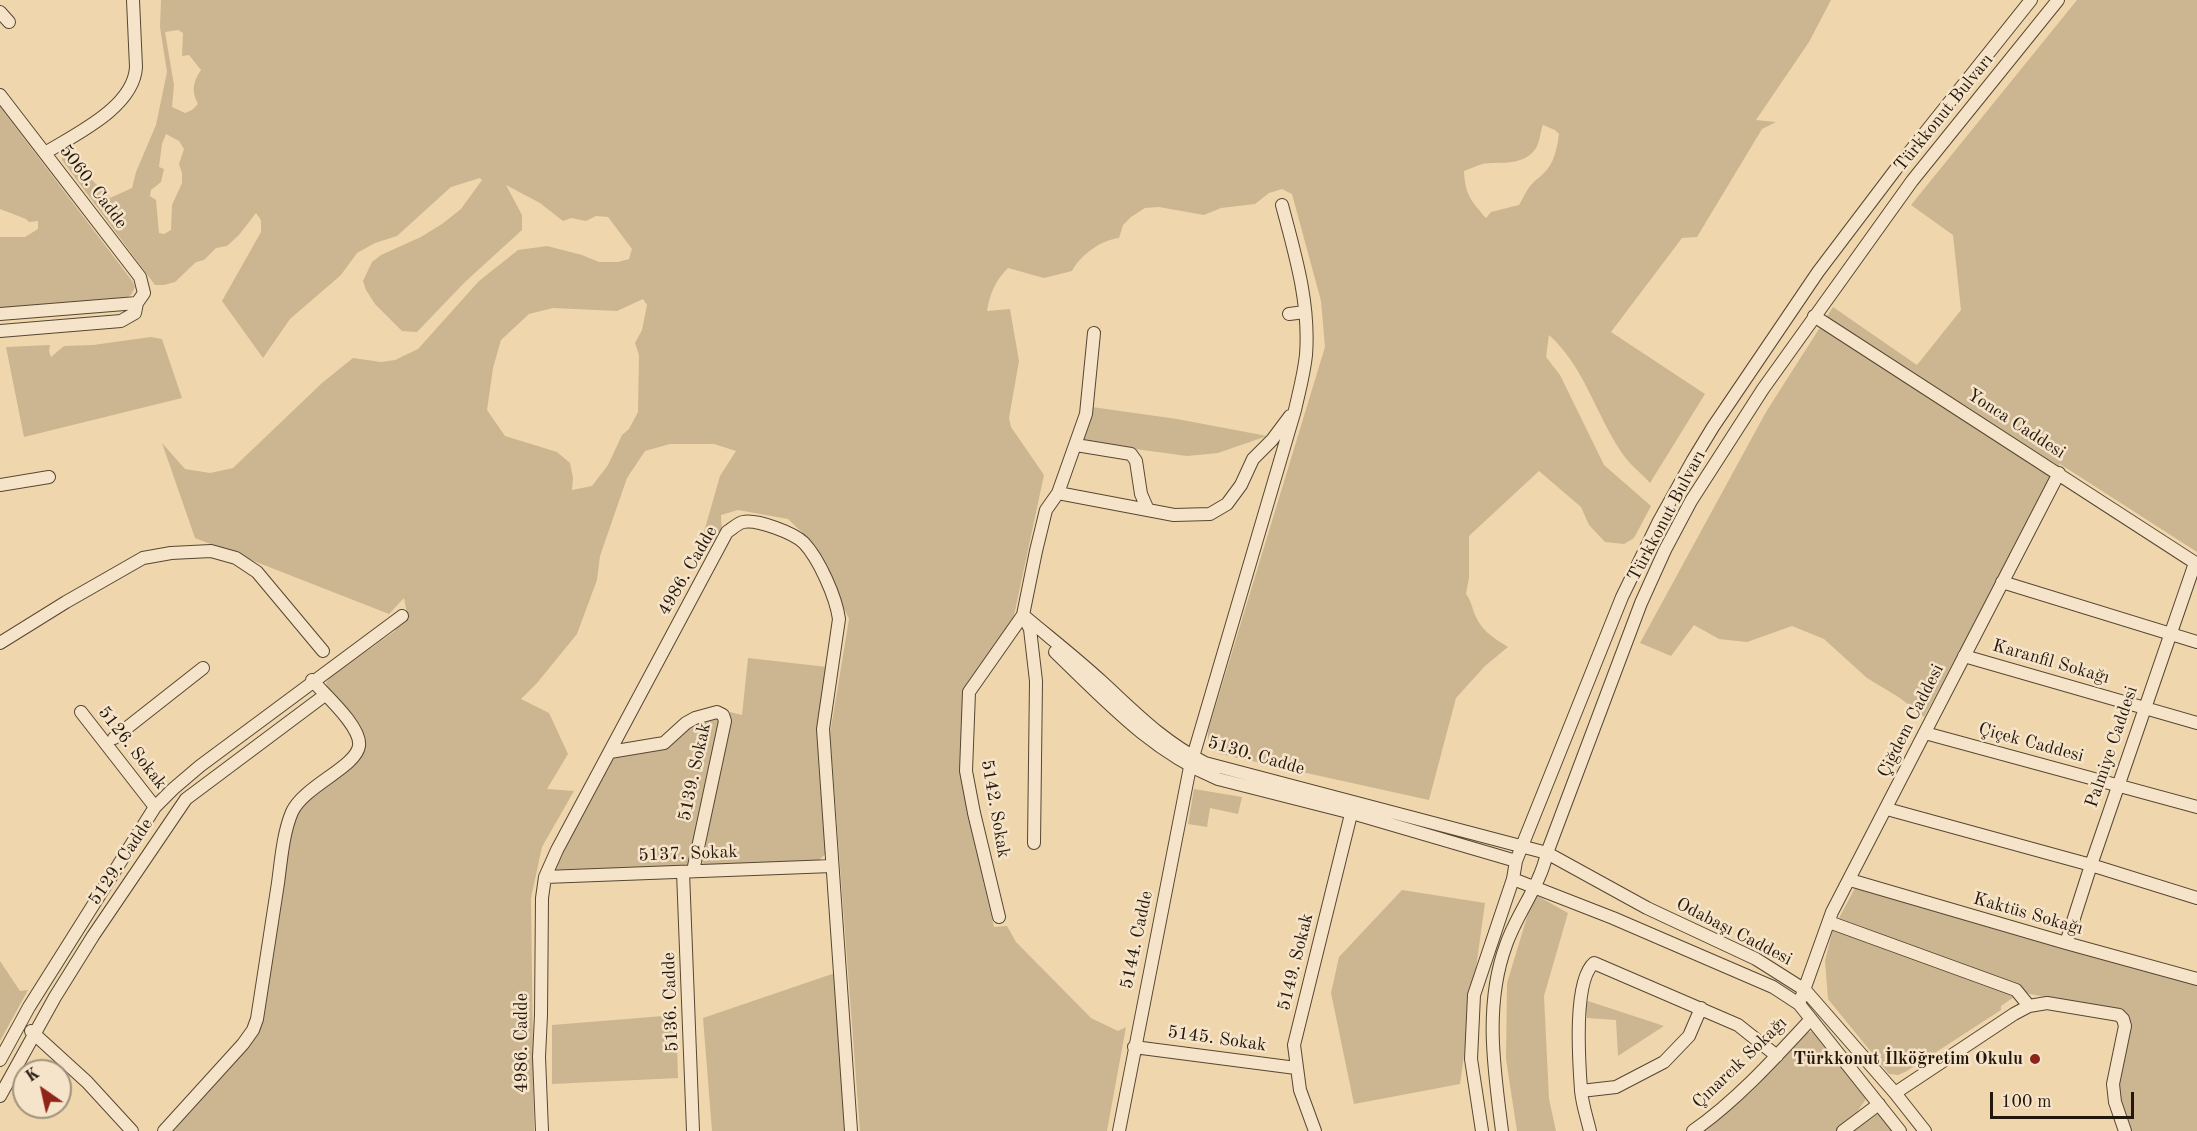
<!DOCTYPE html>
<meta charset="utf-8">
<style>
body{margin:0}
#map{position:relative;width:2197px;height:1131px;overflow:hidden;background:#efd6ac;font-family:"Old Standard TT",serif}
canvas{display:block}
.north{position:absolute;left:12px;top:1059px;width:60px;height:60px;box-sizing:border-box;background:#f5e4c9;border:2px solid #a1927d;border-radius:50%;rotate:326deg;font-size:16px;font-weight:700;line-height:24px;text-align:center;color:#23170b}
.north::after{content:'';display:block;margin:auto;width:21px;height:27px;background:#8f2418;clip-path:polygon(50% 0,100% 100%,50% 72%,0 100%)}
.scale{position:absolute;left:1990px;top:1092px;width:144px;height:27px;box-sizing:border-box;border:3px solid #23170b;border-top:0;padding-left:8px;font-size:18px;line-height:21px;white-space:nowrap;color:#23170b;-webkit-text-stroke:4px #f5e4c9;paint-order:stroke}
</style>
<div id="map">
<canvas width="2197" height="1131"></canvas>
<div class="north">K</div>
<div class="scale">100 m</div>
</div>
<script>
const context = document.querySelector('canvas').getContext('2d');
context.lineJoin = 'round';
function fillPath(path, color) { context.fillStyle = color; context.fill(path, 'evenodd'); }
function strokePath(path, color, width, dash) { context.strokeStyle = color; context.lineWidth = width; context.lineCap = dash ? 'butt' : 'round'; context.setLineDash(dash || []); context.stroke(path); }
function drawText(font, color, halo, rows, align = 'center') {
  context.font = font + ' "Old Standard TT",serif'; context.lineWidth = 5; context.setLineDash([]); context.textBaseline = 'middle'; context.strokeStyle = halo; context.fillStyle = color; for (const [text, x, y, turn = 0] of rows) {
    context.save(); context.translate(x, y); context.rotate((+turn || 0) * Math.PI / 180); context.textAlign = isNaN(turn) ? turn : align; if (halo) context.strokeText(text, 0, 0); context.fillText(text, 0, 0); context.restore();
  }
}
fillPath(new Path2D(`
 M161,0H1831L1809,42L1756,120L1776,122L1762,129L1697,237L1682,238L1611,332L1705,394L1650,483C1641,473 1629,464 1622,453C1596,415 1584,366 1549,335L1546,357L1560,375L1604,465L1651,506L1634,538L1624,544L1605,542L1589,525L1581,507L1539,471L1469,536V578L1466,594C1472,602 1472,609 1476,617C1483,632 1494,638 1508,647L1485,666L1456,698L1429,800L1220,754L1208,744V731L1325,347L1321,301L1292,194L1282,189L1269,193L1255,204L1221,208L1204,215L1159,207L1145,208L1131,217L1123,225L1119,238C1100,240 1080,256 1072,271L1044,278L1008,268C995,281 990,294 987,311L1010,309L1019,361L1009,418L1011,427L1044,475L1012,625L964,694L962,772L982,876L994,927L1007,926L1016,942L1091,1018L1118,1031L1126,1027L1107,1131H860L830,734L849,619L815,545L788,519L738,510L721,515L722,533L697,556L720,476L736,451L714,444H670L645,451L627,478L600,556L597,580L577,634L537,683L521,699L549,713L568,754L547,789L574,791L542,847L531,898L534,1131H173L253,1038L291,822C294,816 297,806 302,801C310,793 324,787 333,780C386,746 362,725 328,689L326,683L330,677L395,631L397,625L407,614L404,598L389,614L195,538L162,443L185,469L210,473L233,468L322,383L353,358L381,362L395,360L418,349L479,281L518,250L547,246L582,255L599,262H618L629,259L632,249L608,217L596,216L586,221L571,218L563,221L540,203L506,185L522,215V230L465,282L417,332L402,331L375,304L366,290L363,281L372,262L381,255L421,237L442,224L461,209L482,180L480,178L451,187L397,236L375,243L357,253L341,275L290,319L263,358L222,301L261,232V220L256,213L239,235L227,246L216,248L204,260L196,262L175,282L164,285H155L62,160L63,151L110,198L132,188L136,172L156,125L167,72L160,27ZM178,30L183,33L182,56L189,55L201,70C193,82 191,91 198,104L192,110L185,113L172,107L174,85L165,32ZM1543,125L1555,130L1559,134C1557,149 1554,164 1543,174C1539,178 1535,180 1532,184C1526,190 1524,197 1519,205L1491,212L1486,218C1471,201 1465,194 1464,171C1470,169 1476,166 1482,164C1500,161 1524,167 1536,148C1540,142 1540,132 1543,125ZM166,134L179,141L184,149L179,164L182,173V183L172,205L171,230L164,234L159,233L156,200L150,196L151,190L161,182L164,169L159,167L162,144ZM643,299L647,305L642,330L635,343L639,355L638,412L629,429L622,435L608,465L592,486L572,490L573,478L570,463L557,452L505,436L487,410L493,368L501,340L529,314L553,308L617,311Z
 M2077,0H2197V552L2060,464L1924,717L1900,698L1867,678L1824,639L1792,626L1747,642L1719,639L1694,625L1671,656L1640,643L1766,412L1833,307L1917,365L1961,310L1953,235L1911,205Z
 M0,107L133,282L135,287L131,295L121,300L0,310V237H25L38,229V221L29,222L26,219L0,209Z
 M151,337L162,339L182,398L24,437L6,347L50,345L49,351L51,357L64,346L93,345Z
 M1092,407L1177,419L1267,436L1218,453L1187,456L1083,442Z
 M748,658L827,667L828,852L819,860L702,866L730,712L742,715Z
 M715,717L720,722L689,866L554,870L611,756L687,729Z
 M1194,789L1242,797L1238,814L1210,808L1207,827L1188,824Z
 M1855,888L2197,985V1131H2129L2116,1091L2122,1012L2030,994L1993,977L1839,918Z
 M1402,890L1485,903L1460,1084L1354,1104L1331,993L1339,957Z
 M1534,894L1568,913L1544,996L1549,1099L1556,1131H1517L1506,1059L1507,983Z
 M1833,928L2014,994V997L2001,1006V1010L1907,1071L1898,1075L1889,1074L1828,999L1825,961Z
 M0,961L20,991L28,990L0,1041Z
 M835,973L845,1131H712L703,1018Z
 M1585,1000L1664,1026L1618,1056L1616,1020L1587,1018Z
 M676,1015L678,1078L552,1084V1025Z
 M1813,1031L1866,1099L1851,1121L1837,1131H1700L1730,1110L1752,1091L1806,1033Z
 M1879,1113L1893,1131H1854Z`), '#ccb691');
const minor = new Path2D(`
 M0,12L9,22
 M0,95L140,277L144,293L137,303L135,313L121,321L0,331
 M45,153C76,134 134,107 136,67L133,0
 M0,314L137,303
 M1289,314L1305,312
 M1814,316L2197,564
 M1076,445L1131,454L1136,461L1141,494L1148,510
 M0,485L49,477
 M1058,493L1174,515L1210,514L1227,504L1241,485L1253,459L1272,440L1290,416
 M2002,582L2197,642
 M0,643L66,602L143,558L171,553L211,551L236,558L257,572L323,651
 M1055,652C1106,701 1151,751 1218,779L1352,813L1516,861
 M1964,656L2197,723
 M81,712L155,807
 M1925,733L2197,807
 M114,738L203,668
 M610,752L664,743L686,723L695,718L717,712L723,715L725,721L693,871
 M1887,809L2091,865L2197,898
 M1034,843L1036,681L1030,629L1023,615L1036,551L1046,510L1058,493L1086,414L1094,333
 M683,872L693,1131
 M545,877L832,866
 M1513,879L1613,918L1773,987L1799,1004L1900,1131
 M1850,880L2066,943L2197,979
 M999,917L974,813L966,771L969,692L1023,615C1049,637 1076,658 1101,681C1136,713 1161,740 1205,763L1547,853L1647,908L1756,959L1805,990L1895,1093L1925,1131
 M1829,922L2016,990L2029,1006
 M2066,943L2091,865L2195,563
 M1799,1004L1832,912L2059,473
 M31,1031L87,1082L132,1131
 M1134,1047L1296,1068
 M0,1060L29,1007L155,807L173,789L200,766L402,616
 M1581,1091L1616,1087L1664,1062L1689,1036L1701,1008
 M1895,1093L2014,1014L2029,1006L2047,1003L2119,1015L2123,1019L2125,1026L2113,1084L2115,1102L2125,1131
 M0,1096L55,997L93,936L186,799L325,695
 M164,1131L243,1044L253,1030L257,1019C264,974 271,929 278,883C281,861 283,833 292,812C304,786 356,767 359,746C362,727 324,694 312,680
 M542,1131L539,1057L541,1015L542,898L545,877L557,850L727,532C732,529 738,523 743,522C757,519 794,533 804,543C819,559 836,597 839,619L823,729L851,1131
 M1119,1131L1190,767L1295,410C1299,392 1304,374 1306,355C1310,303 1295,254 1282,205
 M1315,1131L1300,1090L1294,1045L1353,806
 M1482,1131L1471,1059L1474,995L1513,879L1516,861L1622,597L1658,523L1693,460L1713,427L1818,272L1896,169L2031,0
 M1502,1131C1494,1069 1484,1005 1506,945C1517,913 1540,886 1547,853L1641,603L1665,550L1691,501L1763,389L1912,181L2058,0
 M1590,1131C1587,1118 1582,1104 1581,1090C1579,1062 1573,981 1594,963L1738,1025L1777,1056
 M1693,1131C1737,1100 1774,1059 1811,1019
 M1843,1131L1879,1104`);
strokePath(minor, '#564733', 14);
strokePath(minor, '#f5e4c9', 12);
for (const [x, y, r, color] of [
 [2035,1059,6,"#8f2418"]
]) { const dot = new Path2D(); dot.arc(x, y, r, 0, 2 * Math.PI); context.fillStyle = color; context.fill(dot); strokePath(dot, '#f5e4c9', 2); }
drawText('18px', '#23170b', '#f5e4c9', [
 ["Türkkonut Bulvarı",1944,113,-51],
 ["5060. Cadde",93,187,53],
 ["Yonca Caddesi",2016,424,33],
 ["Türkkonut Bulvarı",1667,516,-62],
 ["4986. Cadde",688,571,-60],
 ["Karanfil Sokağı",2051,662,16],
 ["Çiğdem Caddesi",1911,721,-63],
 ["Çiçek Caddesi",2031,743,15],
 ["Palmiye Caddesi",2112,747,-71],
 ["5126. Sokak",132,748,52],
 ["5130. Cadde",1256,756,16],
 ["5139. Sokak",695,772,-78],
 ["5142. Sokak",995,809,80],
 ["5137. Sokak",688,854,-2],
 ["5129. Cadde",121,862,-56],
 ["Kaktüs Sokağı",2028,914,16],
 ["Odabaşı Caddesi",1734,932,27],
 ["5144. Cadde",1137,940,-78],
 ["5149. Sokak",1296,962,-76],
 ["5136. Cadde",671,1002,-92],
 ["5145. Sokak",1217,1039,8],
 ["4986. Cadde",522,1043,-90],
 ["Çınarcık Sokağı",1740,1063,-44]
]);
drawText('bold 18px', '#23170b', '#f5e4c9', [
 ["Türkkonut İlköğretim Okulu",2023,1059]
], 'right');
</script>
